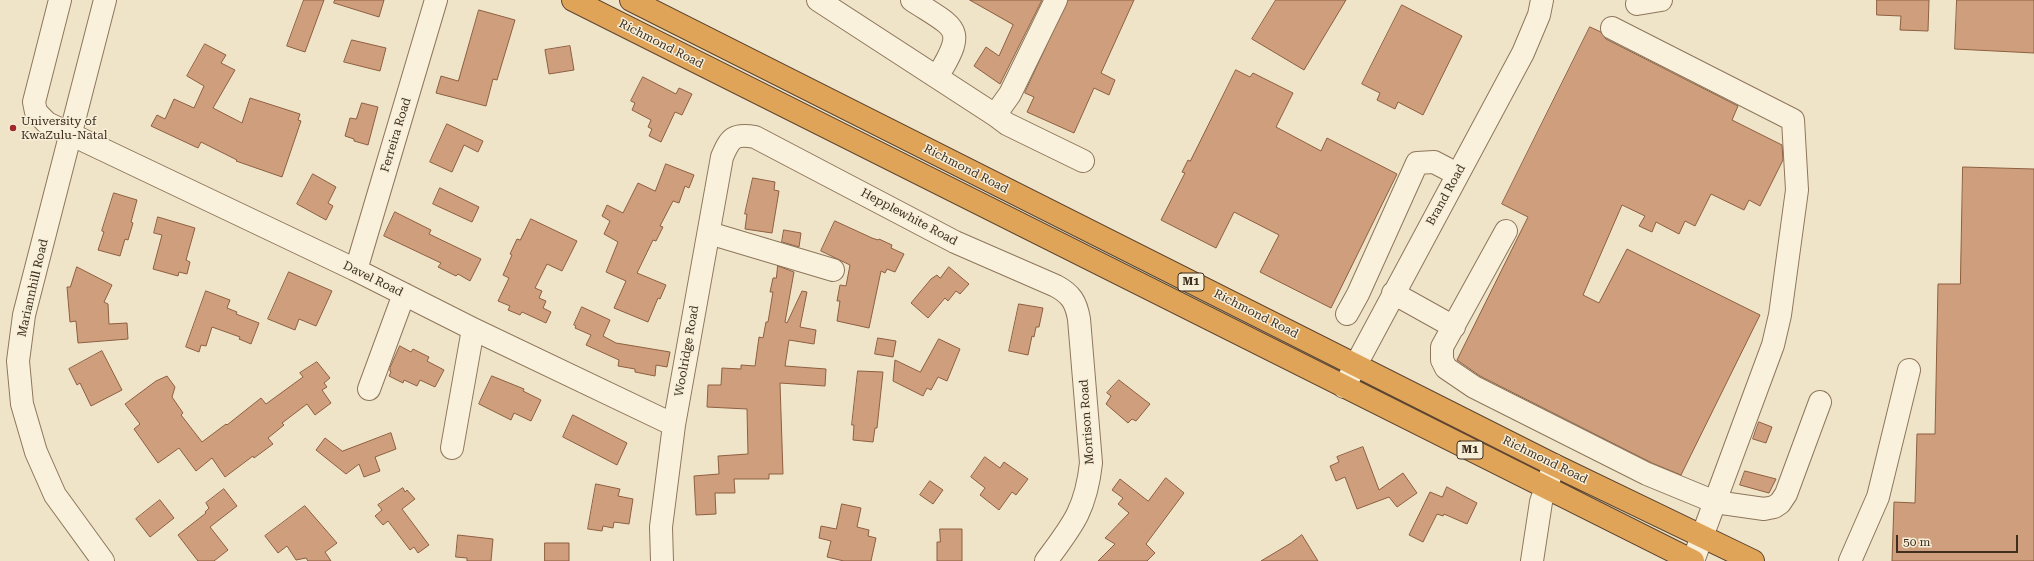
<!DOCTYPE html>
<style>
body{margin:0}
#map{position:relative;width:2034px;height:561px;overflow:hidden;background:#f0e4c8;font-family:"Roboto Serif",serif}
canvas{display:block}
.scale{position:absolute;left:1896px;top:535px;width:122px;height:18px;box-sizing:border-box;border:2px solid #3d2e20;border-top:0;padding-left:5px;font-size:12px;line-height:14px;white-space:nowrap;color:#3d2e20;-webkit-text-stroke:3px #f7eed8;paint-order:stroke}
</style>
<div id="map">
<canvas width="2034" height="561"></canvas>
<div class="scale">50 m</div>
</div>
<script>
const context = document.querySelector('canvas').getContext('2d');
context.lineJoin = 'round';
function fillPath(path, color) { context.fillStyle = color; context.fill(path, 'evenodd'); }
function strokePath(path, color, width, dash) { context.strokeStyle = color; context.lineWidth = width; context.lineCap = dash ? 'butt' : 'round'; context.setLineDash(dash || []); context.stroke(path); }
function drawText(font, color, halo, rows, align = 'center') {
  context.font = font + ' "Roboto Serif",serif'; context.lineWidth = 3; context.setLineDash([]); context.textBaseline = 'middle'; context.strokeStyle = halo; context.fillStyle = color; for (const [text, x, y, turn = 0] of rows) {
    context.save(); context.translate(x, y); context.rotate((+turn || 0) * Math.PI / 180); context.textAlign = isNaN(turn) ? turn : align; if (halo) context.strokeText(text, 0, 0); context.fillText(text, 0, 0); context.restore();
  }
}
const building = new Path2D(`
 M304,0H324L305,52L287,46Z
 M335,0H384L379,17L334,3Z
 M970,0H1042L1000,84L974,66L986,47L999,56L1013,25Z
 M1068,0H1134L1101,73L1115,80L1109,95L1094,88L1074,133L1027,112L1034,97L1025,93Z
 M1276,0H1346L1304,70L1252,39Z
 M1877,0H1929L1928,31L1900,30L1901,16L1877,15Z
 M1957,0H2034V53L1955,49Z
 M1402,5L1462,36L1423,115L1398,102L1395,109L1377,100L1380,93L1362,84Z
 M479,10L515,20L497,80L493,79L486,106L436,93L441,76L458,81Z
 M1590,27L1601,32L1606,39L1738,106L1732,120L1782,145L1783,160L1760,206L1749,200L1744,210L1711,194L1695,226L1685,221L1679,234L1656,222L1652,232L1639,226L1645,216L1622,205L1583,295L1599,303L1627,249L1760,315L1681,475L1652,463L1480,376L1457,360L1528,217L1502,204Z
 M352,40L386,48L380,71L344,62Z
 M205,44L226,55L221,63L235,70L213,108L242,123L250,98L300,114L298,120L301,121L282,177L236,161L237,160L201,142L198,148L151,126L157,115L165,119L174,99L194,108L204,86L187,76Z
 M570,46L574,70L549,74L545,50Z
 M1236,70L1250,77L1253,73L1293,93L1276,127L1321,151L1327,138L1397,174L1331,308L1260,272L1279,235L1234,212L1216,248L1161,220L1185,173L1182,172L1188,160L1190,161Z
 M643,77L676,94L679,88L692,94L682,115L675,112L661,142L649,136L652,129L648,127L651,120L632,110L635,103L631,101Z
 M362,103L378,107L368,145L354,141V139L345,136L350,118L356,119Z
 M447,124L483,141L478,152L464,145L452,172L430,162Z
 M666,164L694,175L689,188L685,186L679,203L673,201L660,226L663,227L656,241L653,240L637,273L666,285L660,299L658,298L648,322L614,308L626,281L606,272L618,242L604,234L610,221L602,216L607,205L623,213L638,183L655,191Z
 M1963,167L2034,169V561H1892L1894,502L1915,503L1917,434H1935L1938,284H1960Z
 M313,174L336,187L328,203L333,206L326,220L297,204Z
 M753,178L775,182L774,190L779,191L772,233L745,229L747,214H745Z
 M440,188L479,207L472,222L433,204Z
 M114,193L137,200L131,222L133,223L128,240L125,239L120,256L98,250L104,232L102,231Z
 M395,212L431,230L429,234L481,259L470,281L458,274L456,276L438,267L441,263L384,236Z
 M158,217L195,228L186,260L190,262L187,274L179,272L178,276L153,269L162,235L154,233Z
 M531,219L577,241L562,271L547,264L535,288L542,291L539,298L546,301L543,308L551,312L546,323L522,312L520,315L508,310L510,306L498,301L509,278L503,275L512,255L510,254L517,239L520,240Z
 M835,221L872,238L878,240L879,239L892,245L891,248L904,254L895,272L887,269L885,273L881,271L869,328L837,321L840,301H837L840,285L846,286L850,265L821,251Z
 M784,230L801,233L799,247L782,242Z
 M778,266L794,272L785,322L787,323L802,291L807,292L800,327L816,330L814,344L789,340L785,366L826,369L825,386L780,383L783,474H769V479H734L735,493H715L716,514L696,515L694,476L719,474L718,456L748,454L747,409L707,407L708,385H721L722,368L741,369V365L755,366L759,337L763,338L766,322H768L773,292H770L773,278H776Z
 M77,267L112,285L104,302L108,304L109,324L127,323L128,339L78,343L76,321L70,322L67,287H70Z
 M949,267L969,284L960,294L956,291L948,301L945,298L928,318L911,303L931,279L937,275L940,278Z
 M289,272L332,291L316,326L299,319L295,330L268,319Z
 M206,291L230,300L227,308L237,312L236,314L259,323L251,344L239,339L240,337L212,327L206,346L201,345L199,352L186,347Z
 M1019,304L1043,308L1039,327H1036L1034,337L1032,336L1028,355L1009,351Z
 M582,307L610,320L603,336L616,343L670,352L667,367L656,365L655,376L635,372V369L618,366L619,360L586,345L591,335L575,328L576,326L574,325Z
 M878,338L896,341L893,357L875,354Z
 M939,339L960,349L947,381L938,377L931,390L927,388L923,396L893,381L895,360L920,372Z
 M400,346L411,352L413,349L429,357L427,361L444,370L435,387L420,380L417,386L404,380L403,383L389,376L391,372L390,371V368Z
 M102,351L122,390L91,406L80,383L77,385L69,369Z
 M317,362L330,378L324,383L327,387L322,390L331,403L315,415L307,404L282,423L284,425L268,438L273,444L254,458L253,456L225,477L212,458L196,471L179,448L158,463L134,429L140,424L125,404L156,381L167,376L175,387L172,397L183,413L181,415L202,442L226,424L227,425L261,398L266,404L303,377L300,373Z
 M858,371L883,372L877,428H875L873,442L853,440L854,425H852Z
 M492,376L524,389L523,391L541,400L531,421L514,413L511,420L479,404Z
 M1119,380L1150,404L1136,421L1132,419L1128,423L1106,404L1111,396L1107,393Z
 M573,415L627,443L617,465L563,437Z
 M1759,422L1772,427L1766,443L1753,439Z
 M391,433L396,449L375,457L380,471L364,477L359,464L346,474L316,450L325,438L342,451Z
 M1363,447L1379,490L1403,473L1417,493L1397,507L1389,497L1357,509L1345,477L1336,481L1330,466L1339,462L1337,457Z
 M985,457L1000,468L1004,462L1028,479L1016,495L1012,492L999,510L980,495L985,488L971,477Z
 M1745,471L1776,479L1769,493L1740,485Z
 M1166,478L1184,493L1146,544L1155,553L1147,561H1098L1115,544L1105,538L1129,513L1118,504L1123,498L1112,490L1120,479L1148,501Z
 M930,481L943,490L933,504L920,495Z
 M596,484L620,489L618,496L633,499L629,524L614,522L613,528L603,526L602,531L588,529Z
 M1447,487L1477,503L1467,524L1444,514L1443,516L1437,514L1423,542L1409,535L1430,492L1442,497Z
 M403,488L405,492L407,490L415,499L402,509L429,545L418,553L414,547L410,550L388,521L383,525L375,516L382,510L378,505Z
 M224,489L237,506L210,527L228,550L214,561H198L178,535L206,513L205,512L209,508L206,503Z
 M160,500L174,518L150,537L136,519Z
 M842,504L861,508L857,527L869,530L868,536L876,538L871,561H844L827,557L831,541L819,538L821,526L836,529Z
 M305,506L337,543L325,552L331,561H308L306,558L296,560L287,546L278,553L265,536Z
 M940,529H962V561H937V542H940Z
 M458,535L493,539L491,561H467V558L456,557Z
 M1302,535L1318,561H1261L1291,543Z
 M545,543H569V561H545Z`);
fillPath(building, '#cf9f7d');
strokePath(building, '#8d5f41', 1);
const minor = new Path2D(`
 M60,0L34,102L36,112L47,123L356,270L473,329L674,425
 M818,0L995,115L1010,94L1056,0
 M912,0C956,29 968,27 937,77
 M1637,4L1661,0
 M1612,28L1793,120L1797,190L1780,315L1773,345L1693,561
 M995,115L1007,124L1083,161
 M1506,231L1442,347V360L1446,368L1474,387L1647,474L1715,502L1764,509L1774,507L1780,503L1786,494L1820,402
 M709,233L833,270
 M356,270L436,0
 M1393,293L1454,327
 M1347,314L1358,294L1417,163L1434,162L1457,174
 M1344,387L1523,53L1539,15L1542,0
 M369,389L404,294
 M452,448L473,329
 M103,561L55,495L36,452L22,404L18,361L24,315L105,0
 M662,561L661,527L674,425L722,157C730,138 734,133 755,137L955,242L1056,286C1071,294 1076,302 1079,319L1091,463C1086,509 1073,525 1046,561
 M1532,561L1541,502L1554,465
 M1850,561L1878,497L1909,370`);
const highway = new Path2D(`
 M573,0L1693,561
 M631,0L1554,465L1753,561`);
strokePath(minor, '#8d765c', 24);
strokePath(highway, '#5b4430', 24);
strokePath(minor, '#faf1dc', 22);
strokePath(highway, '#e0a458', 22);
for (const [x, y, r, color] of [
 [13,128,4,"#9e2a2b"]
]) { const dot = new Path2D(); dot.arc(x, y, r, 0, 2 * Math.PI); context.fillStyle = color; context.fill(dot); strokePath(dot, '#f7eed8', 1.5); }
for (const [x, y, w] of [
 [1191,282,26],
 [1470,450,26]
]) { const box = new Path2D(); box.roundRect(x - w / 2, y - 9, w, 18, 3); context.fillStyle = '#f7eed8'; context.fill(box); strokePath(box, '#3d2e20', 1); }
drawText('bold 11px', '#3d2e20', null, [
 ["M1",1191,282],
 ["M1",1470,450]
]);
drawText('12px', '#3d2e20', '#f7eed8', [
 ["Richmond Road",661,44,27],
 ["Ferreira Road",396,135,-73],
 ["Richmond Road",966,169,27],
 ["Brand Road",1446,195,-61],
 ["Hepplewhite Road",909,217,28],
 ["Davel Road",373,279,26],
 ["Mariannhill Road",33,288,-77],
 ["Richmond Road",1256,314,27],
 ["Woolridge Road",687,351,-80],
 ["Morrison Road",1087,422,-94],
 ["Richmond Road",1545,460,26]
]);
drawText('12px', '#3d2e20', '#f7eed8', [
 ["University of",21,121],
 ["KwaZulu-Natal",21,135]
], 'left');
</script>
